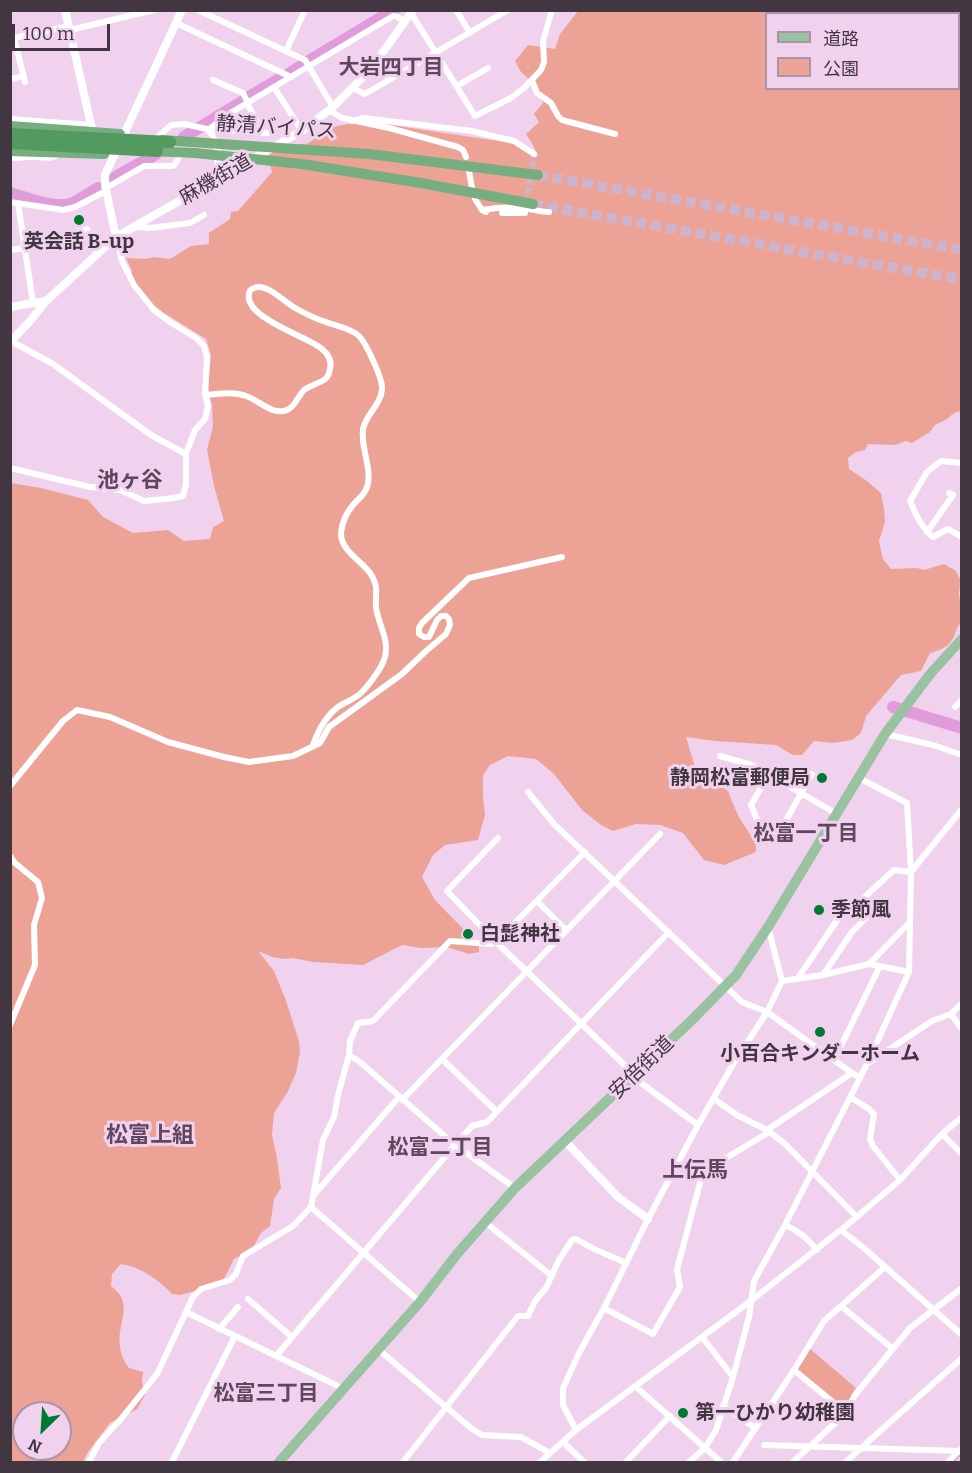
<!DOCTYPE html>
<meta charset="utf-8">
<style>
body{margin:0}
#map{position:relative;width:972px;height:1473px;overflow:hidden;background:#f1d2ee;font-family:Bitter,"Noto Sans JP",serif}
canvas{display:block}
.frame{position:absolute;inset:0;border:12px solid #423641;pointer-events:none}
.legend{position:absolute;left:765px;top:12px;width:195px;height:78px;box-sizing:border-box;background:#f1d2ee;border:2px solid #ab94a9;margin:0;padding:8px 10px;list-style:none;font-size:18px;color:#423641}
.legend li{display:flex;align-items:center;gap:12px;height:30px}
.legend b{width:30px;border:2px solid #ab94a9}
.north{position:absolute;left:12px;top:1401px;width:60px;height:60px;box-sizing:border-box;background:#f1d2ee;border:2px solid #ab94a9;border-radius:50%;rotate:205deg;font-size:16px;font-weight:700;line-height:24px;text-align:center;color:#423641}
.north::after{content:'';display:block;margin:auto;width:21px;height:27px;background:#007931;clip-path:polygon(50% 0,100% 100%,50% 72%,0 100%)}
.scale{position:absolute;left:12px;top:24px;width:98px;height:27px;box-sizing:border-box;border:3px solid #423641;border-top:0;padding-left:8px;font-size:18px;line-height:21px;white-space:nowrap;color:#423641;-webkit-text-stroke:4px #f1d2ee;paint-order:stroke}
</style>
<div id="map">
<canvas width="972" height="1473"></canvas>
<div class="frame"></div>
<ul class="legend">
<li><b style="height:8px;background:#98c2a0"></b>道路</li>
<li><b style="height:16px;background:#eda296"></b>公園</li>
</ul>
<div class="north">N</div>
<div class="scale">100 m</div>
</div>
<script>
const context = document.querySelector('canvas').getContext('2d');
context.lineJoin = 'round';
function fillPath(path, color) { context.fillStyle = color; context.fill(path, 'evenodd'); }
function strokePath(path, color, width, dash) { context.strokeStyle = color; context.lineWidth = width; context.lineCap = dash ? 'butt' : 'round'; context.setLineDash(dash || []); context.stroke(path); }
function drawText(font, color, halo, rows, align = 'center') {
  context.font = font + ' Bitter,"Noto Sans JP",serif'; context.lineWidth = 6; context.setLineDash([]); context.textBaseline = 'middle'; context.strokeStyle = halo; context.fillStyle = color; for (const [text, x, y, turn = 0] of rows) {
    context.save(); context.translate(x, y); context.rotate((+turn || 0) * Math.PI / 180); context.textAlign = isNaN(turn) ? turn : align; if (halo) context.strokeText(text, 0, 0); context.fillText(text, 0, 0); context.restore();
  }
}
fillPath(new Path2D(`
 M578,11H961V411L954,413L947,419L935,425L930,432L912,443L906,441L895,445L868,444L865,450L856,452L848,458L849,469L867,481L881,493L884,509L885,522L879,541L883,559L891,569L917,568L924,570L944,564L956,571L960,579L959,595L961,606L962,622C954,629 957,633 952,640C947,648 938,651 930,653L921,671L901,675L866,716L861,733L852,740L833,743L814,741L802,755H793L776,745L715,741L686,737L695,767L728,791L732,802L740,819L756,843V852L724,865L704,860L683,833L660,825L636,824L613,831L601,825L582,810L554,774L536,759L508,756L490,765L483,775V798L485,815L478,840L445,845L433,855L422,877L435,900L479,945V952L469,954L447,947L421,948L402,945L363,965L313,962L293,958L285,959L272,957L258,951L274,971L285,998L299,1041L300,1052L296,1073L287,1093L274,1113L272,1135L277,1158L281,1188L274,1199L270,1226L261,1233L251,1251L234,1259L225,1277L218,1285L180,1295L172,1294C159,1280 141,1267 121,1264L112,1274L111,1286C136,1304 116,1323 120,1347C121,1355 124,1361 129,1368L143,1372L142,1381L145,1395L137,1409L110,1423L88,1452L83,1462H11V483L41,488L88,500L103,517L133,533L168,530L184,541L210,539L213,527L224,521L214,486L207,450L213,426L212,406L208,387L211,355L206,339L164,313L146,299L132,277V271L126,258L146,259L154,257L170,259L191,246L209,244V233L230,219L231,212L238,211L272,172L265,145L307,144L332,127L364,121L512,143L531,155L538,157L533,145L526,134L539,122L534,114L543,103L534,84L521,72L515,61L528,45L555,49L560,34ZM766,14H958V88H766ZM24,1413H60V1449H24Z
 M809,1348L856,1388L844,1407L797,1369Z`), '#eda296');
strokePath(new Path2D(`
 M953,1462L962,1453`), '#e09bdb', 2);
strokePath(new Path2D(`
 M309,61L394,10
 M290,73L304,64
 M249,97L283,77
 M184,137L243,101
 M114,178L156,154
 M10,193C27,198 56,210 73,203C81,199 90,193 98,188
 M893,707L962,728`), '#e09bdb', 12);
strokePath(new Path2D(`
 M527,203L534,154`), '#ceb3cb', 6, [6, 3]);
strokePath(new Path2D(`
 M538,175L962,250
 M533,204L962,280`), '#ceb3cb', 10, [10, 5]);
strokePath(new Path2D(`
 M198,10L305,60L333,107
 M456,10L470,33
 M411,13L475,116L511,98L525,87L541,70L544,62L543,41L552,10
 M176,23L291,77
 M70,30L154,10
 M14,38L25,82
 M10,39L69,26
 M286,51L305,10
 M10,79L24,76
 M213,80L243,93L248,103
 M532,80L537,93L551,103L558,116L562,120L615,134
 M457,86L488,68
 M274,87L302,131
 M353,88L365,94L508,10
 M247,103L263,133
 M329,110L342,118L389,128L458,147L463,150L466,157
 M10,119L91,125
 M352,121L363,118L472,131L514,141L534,154
 M210,129L268,133
 M208,130L232,112L393,16H396L405,22
 M155,140L171,125L184,124L207,129L213,136L215,143
 M10,158C18,158 23,157 30,157C41,156 50,161 59,154
 M469,171L472,188
 M106,188L144,166H173L175,164L180,156
 M475,199L482,210L486,212
 M10,202L63,210L75,207L106,191
 M18,203L33,303
 M482,210C495,208 510,207 523,208C532,209 540,212 549,212
 M502,213H525
 M135,227L150,228L190,223L204,215
 M10,250L24,248L87,229L97,254
 M11,341L53,364L151,435L186,454
 M205,395C219,394 233,391 246,396C259,400 272,416 287,410C295,407 298,396 304,390C311,385 317,384 324,380C329,377 329,373 330,369C332,361 328,354 322,349C309,337 244,318 249,294C249,291 251,289 254,288C267,282 286,304 297,309C306,314 316,319 326,322C336,326 351,328 359,336C366,343 383,379 382,389C381,405 366,414 363,429C360,446 373,471 367,487C364,496 359,498 353,505C347,512 342,523 341,533C341,553 364,561 372,576C379,588 375,594 376,607C378,625 391,641 384,660C381,669 368,686 361,693C355,699 345,702 338,707C326,716 318,731 313,745
 M962,463L941,461L927,472L910,501C916,515 921,527 933,537L948,529L962,537
 M10,468L90,487L120,490L144,501L174,498L183,496L186,485V454L195,430L205,419L208,405L205,395L207,357L204,346L196,338L170,322L154,310L134,285L122,261L116,237
 M927,532L953,495L949,493
 M955,707L962,700
 M885,734L933,745L962,755
 M720,756L752,765L837,814
 M769,774L751,805L758,822L774,834L779,833L812,774
 M10,786L63,721L77,710L110,717L168,742L224,757L249,762L293,756L320,743L329,727L402,674L426,651L446,634L450,625L449,619L446,616H441L437,620L429,637H424L419,634V628L422,623L469,578L562,557
 M528,792L554,824L742,1002L767,1012L852,1073L859,1077
 M498,838L447,891L496,942L635,1075
 M10,856L15,863L38,882L42,898L34,925L35,965L10,1025
 M911,872L962,809
 M537,901L566,930
 M869,964L910,922
 M823,975L852,932L871,913L858,903
 M798,978L840,916L858,903L894,870L911,872
 M782,981L823,975L869,964L909,972
 M951,1014L962,1029
 M349,1055L360,1062L455,1145L515,1188
 M442,1059L496,1111
 M834,1060L880,966
 M867,1064L932,1021L951,1014L962,1003
 M633,1077L698,1125
 M850,1097L869,1109L874,1114L870,1139L873,1146L900,1180
 M714,1099L737,1115L767,1130L784,1143L857,1217
 M402,1100L660,834
 M767,1130L852,1073
 M942,1134L962,1154
 M313,1196L399,1097
 M311,1207L420,1302
 M486,1223L552,1276
 M785,1225C799,1231 807,1238 817,1250
 M841,1230L865,1249L962,1335
 M248,1299L292,1337
 M841,1306L885,1267
 M604,1308L653,1334L680,1287L677,1269L703,1172L769,1132
 M186,1312L344,1389
 M219,1329L238,1307
 M702,1337L733,1377
 M378,1349L472,1429L482,1435L521,1437L550,1453
 M276,1356L455,1145L472,1126L487,1122L669,932
 M794,1370L846,1413
 M635,1386L721,1462
 M723,1406L755,1428
 M576,1430L563,1405V1388L579,1353L604,1308L648,1219L698,1125L732,1066L767,1012L782,981L768,927
 M563,1442L584,1462
 M764,1445L959,1451
 M89,1462L99,1443L121,1419L157,1374L193,1297L201,1289L230,1280L236,1274L243,1256L293,1226L311,1207L323,1140L334,1117L338,1095L349,1055L350,1041L358,1023L373,1021L450,941L491,944L496,942L585,852
 M172,1462L235,1336
 M403,1462L518,1316H528L535,1301L546,1288L559,1260L572,1240L576,1239L594,1249L626,1263
 M540,1462L576,1430L752,1300L847,1225L900,1180L942,1134L962,1117
 M626,1462L670,1416
 M689,1462L705,1448L716,1430L733,1377L749,1317L754,1281L785,1225L867,1064L909,972L911,872L907,803L859,778
 M733,1462L794,1370L824,1321L841,1306L893,1349
 M793,1462L846,1413L855,1395L910,1328L962,1288
 M846,1462L861,1448L962,1358
 M948,1462L961,1449`), '#fff', 6);
strokePath(new Path2D(`
 M65,10L92,129L95,134
 M214,180L219,167L217,151
 M116,237L105,185V175L182,10
 M10,307L46,301
 M10,342L30,321L46,301L116,237L302,131L333,107L371,69L413,10
 M565,1141L618,1197L648,1219`), '#fff', 8);
strokePath(new Path2D(`
 M279,1462L420,1302L457,1254L515,1188L693,1019L736,975L768,927L885,734L931,673L962,639`), '#98c2a0', 10);
strokePath(new Path2D(`
 M10,126L120,134
 M162,140L369,154L538,175
 M10,151L104,154
 M150,151L195,153L302,164L421,183L533,204`), '#76ae80', 10);
strokePath(new Path2D(`
 M10,134L170,142
 M10,143L157,151`), '#539a61', 12);
for (const [x, y, r, color] of [
 [79,220,6,"#007931"],
 [822,778,6,"#007931"],
 [819,910,6,"#007931"],
 [468,934,6,"#007931"],
 [820,1032,6,"#007931"],
 [683,1413,6,"#007931"]
]) { const dot = new Path2D(); dot.arc(x, y, r, 0, 2 * Math.PI); context.fillStyle = color; context.fill(dot); strokePath(dot, '#f1d2ee', 2); }
drawText('20px', '#423641', '#f1d2ee', [
 ["静清バイパス",276,128,4],
 ["麻機街道",216,180,-30],
 ["安倍街道",642,1068,-44]
]);
drawText('bold 20px', '#423641', '#f1d2ee', [
 ["英会話 B-up",79,242,"center"],
 ["静岡松富郵便局",810,778,"right"],
 ["季節風",831,910],
 ["白髭神社",480,934],
 ["小百合キンダーホーム",820,1054,"center"],
 ["第一ひかり幼稚園",695,1413]
], 'left');
drawText('bold 21px', '#60465e', '#f1d2ee', [
 ["大岩四丁目",391,68],
 ["松富一丁目",806,834],
 ["松富二丁目",440,1148],
 ["松富三丁目",266,1394]
]);
drawText('bold 22px', '#60465e', '#f1d2ee', [
 ["池ヶ谷",130,481],
 ["松富上組",150,1136],
 ["上伝馬",695,1171]
]);
</script>
